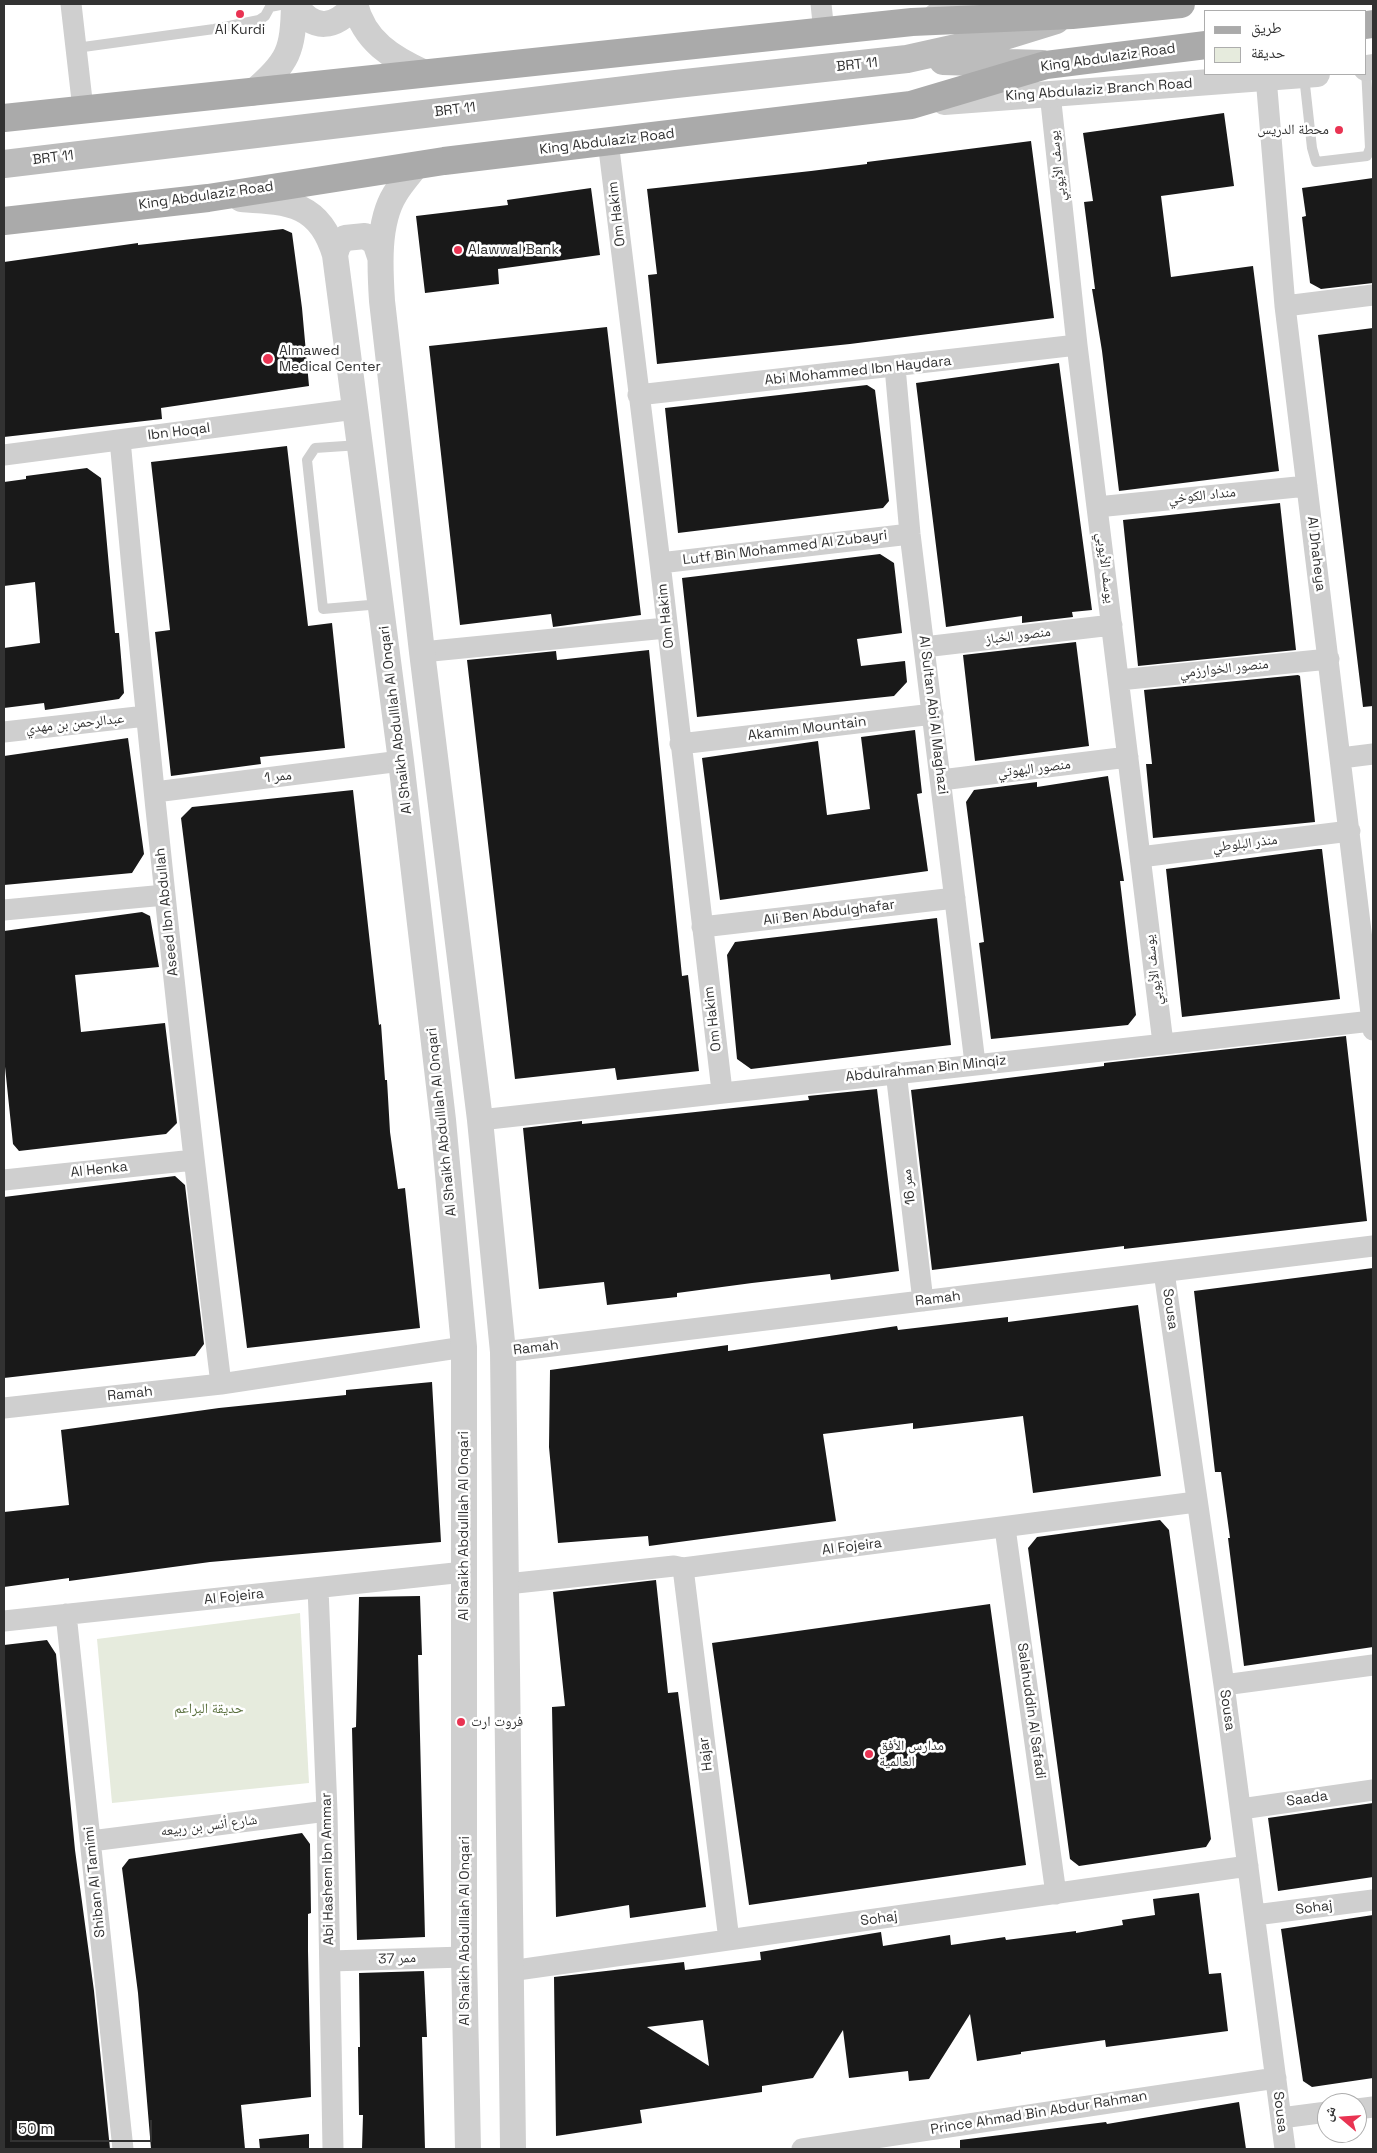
<!DOCTYPE html>
<meta charset="utf-8">
<style>
body{margin:0}
#map{position:relative;width:1377px;height:2153px;overflow:hidden;background:#fff;font-family:"Space Grotesk","Noto Naskh Arabic",sans-serif}
canvas{display:block}
.frame{position:absolute;inset:0;border:5px solid #323232;pointer-events:none}
.legend{position:absolute;left:1204px;top:10px;width:162px;height:65px;box-sizing:border-box;background:#fff;border:1px solid #adadad;margin:0;padding:6px 9px;list-style:none;font-size:15px;color:#323232}
.legend li{display:flex;align-items:center;gap:10px;height:25px}
.legend b{width:25px;border:1px solid #adadad}
.north{position:absolute;left:1317px;top:2093px;width:50px;height:50px;box-sizing:border-box;background:#fff;border:1px solid #adadad;border-radius:50%;rotate:288deg;font-size:14px;font-weight:700;line-height:20px;text-align:center;color:#323232}
.north::after{content:'';display:block;margin:auto;width:18px;height:22px;background:#e93352;clip-path:polygon(50% 0,100% 100%,50% 72%,0 100%)}
.scale{position:absolute;left:10px;top:2120px;width:142px;height:22px;box-sizing:border-box;border:2px solid #323232;border-top:0;padding-left:6px;font-size:15px;line-height:18px;white-space:nowrap;color:#323232;-webkit-text-stroke:4px #fff;paint-order:stroke}
</style>
<div id="map">
<canvas width="1377" height="2153"></canvas>
<div class="frame"></div>
<ul class="legend">
<li><b style="height:6px;background:#aaa"></b>طريق</li>
<li><b style="height:14px;background:#e6ebdd"></b>حديقة</li>
</ul>
<div class="north">ش</div>
<div class="scale">50 m</div>
</div>
<script>
const context = document.querySelector('canvas').getContext('2d');
context.lineJoin = 'round';
function fillPath(path, color) { context.fillStyle = color; context.fill(path, 'evenodd'); }
function strokePath(path, color, width, dash) { context.strokeStyle = color; context.lineWidth = width; context.lineCap = dash ? 'butt' : 'round'; context.setLineDash(dash || []); context.stroke(path); }
function drawText(font, color, halo, rows, align = 'center') {
  context.font = font + ' "Space Grotesk","Noto Naskh Arabic",sans-serif'; context.lineWidth = 5; context.setLineDash([]); context.textBaseline = 'middle'; context.strokeStyle = halo; context.fillStyle = color; for (const [text, x, y, turn = 0] of rows) {
    context.save(); context.translate(x, y); context.rotate((+turn || 0) * Math.PI / 180); context.textAlign = isNaN(turn) ? turn : align; if (halo) context.strokeText(text, 0, 0); context.fillText(text, 0, 0); context.restore();
  }
}
fillPath(new Path2D(`
 M300,1613L309,1783L112,1803L97,1639Z`), '#e6ebdd');
fillPath(new Path2D(`
 M1224,113L1234,186L1161,196L1171,277L1253,266L1279,471L1119,491L1102,351L1092,289H1095L1084,202L1093,201L1083,133Z
 M1031,141L1054,318L850,344L657,364L648,275L657,274L647,189L811,171L867,164V162Z
 M1373,178V283L1321,289L1310,283L1302,217L1306,216L1302,188Z
 M591,188L600,255L498,269L499,284L425,293L416,216L508,205L507,200Z
 M283,229L292,233L302,308L309,386L161,408L162,419L4,437V262L138,243V245Z
 M607,327L641,615L553,627L551,614L460,625L429,346Z
 M1373,328V706L1363,707L1318,335Z
 M1059,363L1092,610L1072,612L1073,617L1022,623V616L946,627L916,383Z
 M867,385L875,390L889,501L883,508L678,533L665,408Z
 M287,446L308,626L332,623L345,748L260,757L261,764L171,776L155,632L170,630L151,462Z
 M87,468L101,478L115,633H119L124,693L119,699L45,710L44,703L4,708V648L40,643L35,582L4,586V482L26,479V476Z
 M1280,503L1296,650L1138,666L1123,520Z
 M880,554L894,563L902,633L857,639L861,666L905,661L907,682L894,696L697,717L682,578Z
 M1076,642L1089,746L975,761L963,655Z
 M649,650L682,976L688,975L699,1071L617,1080L615,1068L515,1079L467,660L556,651L557,660Z
 M1298,675L1300,676L1315,822L1153,838L1146,764H1152L1144,690Z
 M915,730L922,793L917,794L928,871L720,900L702,758L818,741L827,815L870,809L861,737Z
 M128,738L144,854L132,873L4,885V756Z
 M1108,776L1124,881H1120L1136,1015L1128,1025L991,1039L979,943L984,942L966,802L974,790L1037,782V787Z
 M353,790L379,1025L381,1024L385,1080H387L390,1132L398,1189L405,1188L420,1328L247,1348L181,818L192,807Z
 M1318,849H1322L1340,999L1182,1017L1166,869Z
 M142,912L150,916L159,967L75,975L81,1032L165,1023L177,1123L166,1134L19,1151L13,1144L4,1057V931Z
 M937,918L951,1045L751,1069L737,1059L727,955L735,942Z
 M1346,1036L1367,1221L1124,1249V1246L932,1270L911,1090L1104,1066V1063Z
 M877,1089L899,1271L831,1280L830,1274L752,1283L677,1293V1297L607,1305L604,1282L539,1289L523,1128L582,1121V1124L809,1100L808,1096Z
 M175,1176L185,1185L204,1344L195,1356L4,1378V1197Z
 M1373,1268V1647L1244,1666L1228,1538H1230L1221,1472H1215L1194,1291Z
 M1138,1305L1161,1476L1033,1493L1023,1416L913,1429V1423L823,1434L836,1521L649,1546L648,1536L558,1543L549,1447L550,1370L728,1345V1351L897,1326L898,1330L1008,1317V1322Z
 M432,1382L441,1542L210,1562L69,1581V1578L4,1587V1512L69,1505L61,1430L219,1408L346,1395V1390Z
 M1160,1520L1169,1530L1211,1839L1206,1847L1079,1866L1070,1859L1028,1548L1037,1537Z
 M656,1580L668,1693L678,1692L706,1907L630,1918L629,1905L556,1917L552,1707L565,1706L553,1592Z
 M420,1596L422,1655H418L425,1937L357,1940L352,1728L356,1727L359,1597Z
 M990,1604L1026,1865L749,1905L712,1643Z
 M47,1640L56,1654L75,1850L94,1991L110,2149H4V1645Z
 M1373,1803V1877L1278,1891L1268,1818Z
 M302,1833L310,1844L311,1913L308,1914V1951L311,2097L241,2105L245,2149H151L138,1993L122,1868L129,1859Z
 M1199,1893L1209,1974L1221,1973L1228,2031L1106,2047L1105,2040L1021,2052V2054L977,2061L970,2014L929,2079L909,2081L908,2071L849,2078L843,2030L813,2078L762,2086V2092L640,2110L642,2123L556,2136L554,1977L684,1962L685,1970L761,1960L760,1952L881,1932L883,1946L950,1935L951,1945L1005,1937L1006,1940L1076,1931V1933L1123,1925L1122,1920L1155,1915L1153,1899ZM703,2020L709,2066L647,2027Z
 M1373,1915V2078L1312,2087L1303,2081L1281,1929Z
 M424,1971L427,2037H422L425,2149H362L363,2115H359L358,2047H360L359,1973Z
 M1239,2102L1246,2149H960V2140L1106,2122L1107,2124Z
 M309,2134V2149H260L259,2139Z`), '#191919');
strokePath(new Path2D(`
 M76,48L214,29L259,20L265,16L270,7L285,4
 M1304,76L1312,148L1316,162L1367,156L1370,148L1366,68
 M360,445L315,448L307,460L323,609L381,604`), '#cfcfcf', 10);
strokePath(new Path2D(`
 M71,4L83,109
 M821,4L824,32
 M1266,77L1285,306L1373,1030
 M1050,93L1077,345L1163,1043
 M608,141L660,563L722,1091
 M1285,306L1373,295
 M895,367L910,534L975,1063
 M638,395L1077,345
 M120,440C149,755 182,1069 221,1384
 M4,455L355,409
 M1097,507L1307,486
 M660,563L910,534
 M924,647L1112,625
 M422,652L666,628
 M1119,680L1329,659
 M4,732L146,716
 M680,744L933,714
 M1341,758L1373,754
 M941,780L1128,757
 M155,792L401,761
 M1140,857L1350,831
 M4,910L165,895
 M702,927L955,898
 M896,1072L923,1301
 M480,1120L1372,1021
 M4,1180L194,1160
 M1164,1272L1224,1685L1285,2149
 M503,1352L1373,1246
 M4,1408L221,1384L464,1347
 M1005,1528L1056,1894
 M683,1568L729,1940
 M507,1584L674,1566L683,1568L1196,1502
 M318,1588L327,1811L333,2149
 M66,1614L123,2149
 M4,1621L464,1572
 M1224,1685L1373,1665
 M1241,1809L1373,1790
 M91,1841L327,1811
 M1255,1915L1373,1900
 M330,1961L464,1957
 M510,1971L1248,1866
 M1357,2109L1373,2107
 M1281,2118L1327,2112
 M802,2149L1276,2078`), '#cfcfcf', 21);
strokePath(new Path2D(`
 M295,4C313,32 336,29 355,4
 M355,4C364,41 392,58 425,73
 M936,16L981,4
 M1366,68L1373,67
 M252,93C289,62 293,51 294,4
 M944,102L1317,74
 M416,166C409,175 401,184 395,194C377,223 380,269 382,301L422,652L480,1120L503,1352L513,2149
 M241,199C289,202 320,203 335,255L401,761L443,1120L464,1347V1957L468,2149
 M335,255L338,245L345,238L365,236L375,242L380,257`), '#cfcfcf', 26);
strokePath(new Path2D(`
 M943,61L1042,64
 M4,164L676,84L907,59L988,41L1056,20`), '#bcbcbc', 28);
strokePath(new Path2D(`
 M1366,25L1373,24
 M4,118L912,22L1072,15L1181,4
 M4,221L208,198L444,161L911,105L1046,65L1206,45`), '#aaa', 28);
for (const [x, y, r, color] of [
 [240,14,5,"#e93352"],
 [1339,130,5,"#e93352"],
 [458,250,5,"#e93352"],
 [268,359,6,"#e93352"],
 [461,1722,5,"#e93352"],
 [869,1754,5,"#e93352"]
]) { const dot = new Path2D(); dot.arc(x, y, r, 0, 2 * Math.PI); context.fillStyle = color; context.fill(dot); strokePath(dot, '#fff', 2); }
drawText('14px', '#323232', '#fff', [
 ["Al Kurdi",240,30,"center"],
 ["محطة الدريس",1329,130,"right"],
 ["Alawwal Bank",468,250],
 ["Almawed",279,351],
 ["Medical Center",279,367],
 ["فروت ارت",471,1722],
 ["مدارس الأفق",879,1746],
 ["العالمية",879,1762]
], 'left');
drawText('14px', '#323232', '#fff', [
 ["King Abdulaziz Road",1108,58,-8],
 ["BRT 11",857,65,-6],
 ["King Abdulaziz Branch Road",1099,90,-4],
 ["BRT 11",455,110,-7],
 ["King Abdulaziz Road",607,142,-7],
 ["BRT 11",53,158,-7],
 ["يوسف الأيوبي",1058,166,-96],
 ["King Abdulaziz Road",206,196,-8],
 ["Om Hakim",617,214,-97],
 ["Abi Mohammed Ibn Haydara",858,371,-6],
 ["Ibn Hoqal",179,432,-7],
 ["منداد الكوخي",1202,496,-6],
 ["Lutf Bin Mohammed Al Zubayri",785,548,-7],
 ["Al Dhaheya",1316,554,83],
 ["يوسف الأيوبي",1105,568,83],
 ["Om Hakim",666,616,-96],
 ["منصور الخباز",1018,636,-7],
 ["منصور الخوارزمي",1224,669,-6],
 ["Al Sultan Abi Al Maghazi",933,715,83],
 ["Al Shaikh Abdulllah Al Onqari",396,720,-97],
 ["عبدالرحمن بن مهدي",75,724,-6],
 ["Akamim Mountain",807,729,-7],
 ["منصور البهوتي",1034,769,-7],
 ["ممر 1",278,777,-7],
 ["منذر البلوطي",1245,844,-7],
 ["Aseed Ibn Abdullah",167,912,-96],
 ["Ali Ben Abdulghafar",829,913,-7],
 ["يوسف الأيوبي",1154,970,-97],
 ["Om Hakim",713,1019,-97],
 ["Abdulrahman Bin Minqiz",926,1069,-6],
 ["Al Shaikh Abdulllah Al Onqari",442,1122,-96],
 ["Al Henka",99,1170,-6],
 ["ممر 16",909,1187,-97],
 ["Ramah",938,1299,-7],
 ["Sousa",1170,1309,82],
 ["Ramah",536,1348,-7],
 ["Ramah",130,1394,-6],
 ["Al Shaikh Abdulllah Al Onqari",464,1526,-90],
 ["Al Fojeira",852,1547,-7],
 ["Al Fojeira",234,1597,-6],
 ["Sousa",1227,1710,82],
 ["Salahuddin Al Safadi",1031,1711,82],
 ["Hajar",706,1754,-97],
 ["Saada",1307,1799,-8],
 ["شارع أنس بن ربيعه",209,1826,-7],
 ["Abi Hashem Ibn Ammar",328,1869,-91],
 ["Shiban Al Tamimi",95,1882,-96],
 ["Sohaj",1314,1908,-7],
 ["Sohaj",879,1919,-8],
 ["Al Shaikh Abdulllah Al Onqari",465,1931,-90],
 ["ممر 37",397,1959,-2],
 ["Sousa",1280,2112,83],
 ["Prince Ahmad Bin Abdur Rahman",1039,2113,-9]
]);
drawText('14px', '#596f3d', '#fff', [
 ["حديقة البراعم",209,1709]
]);
</script>
